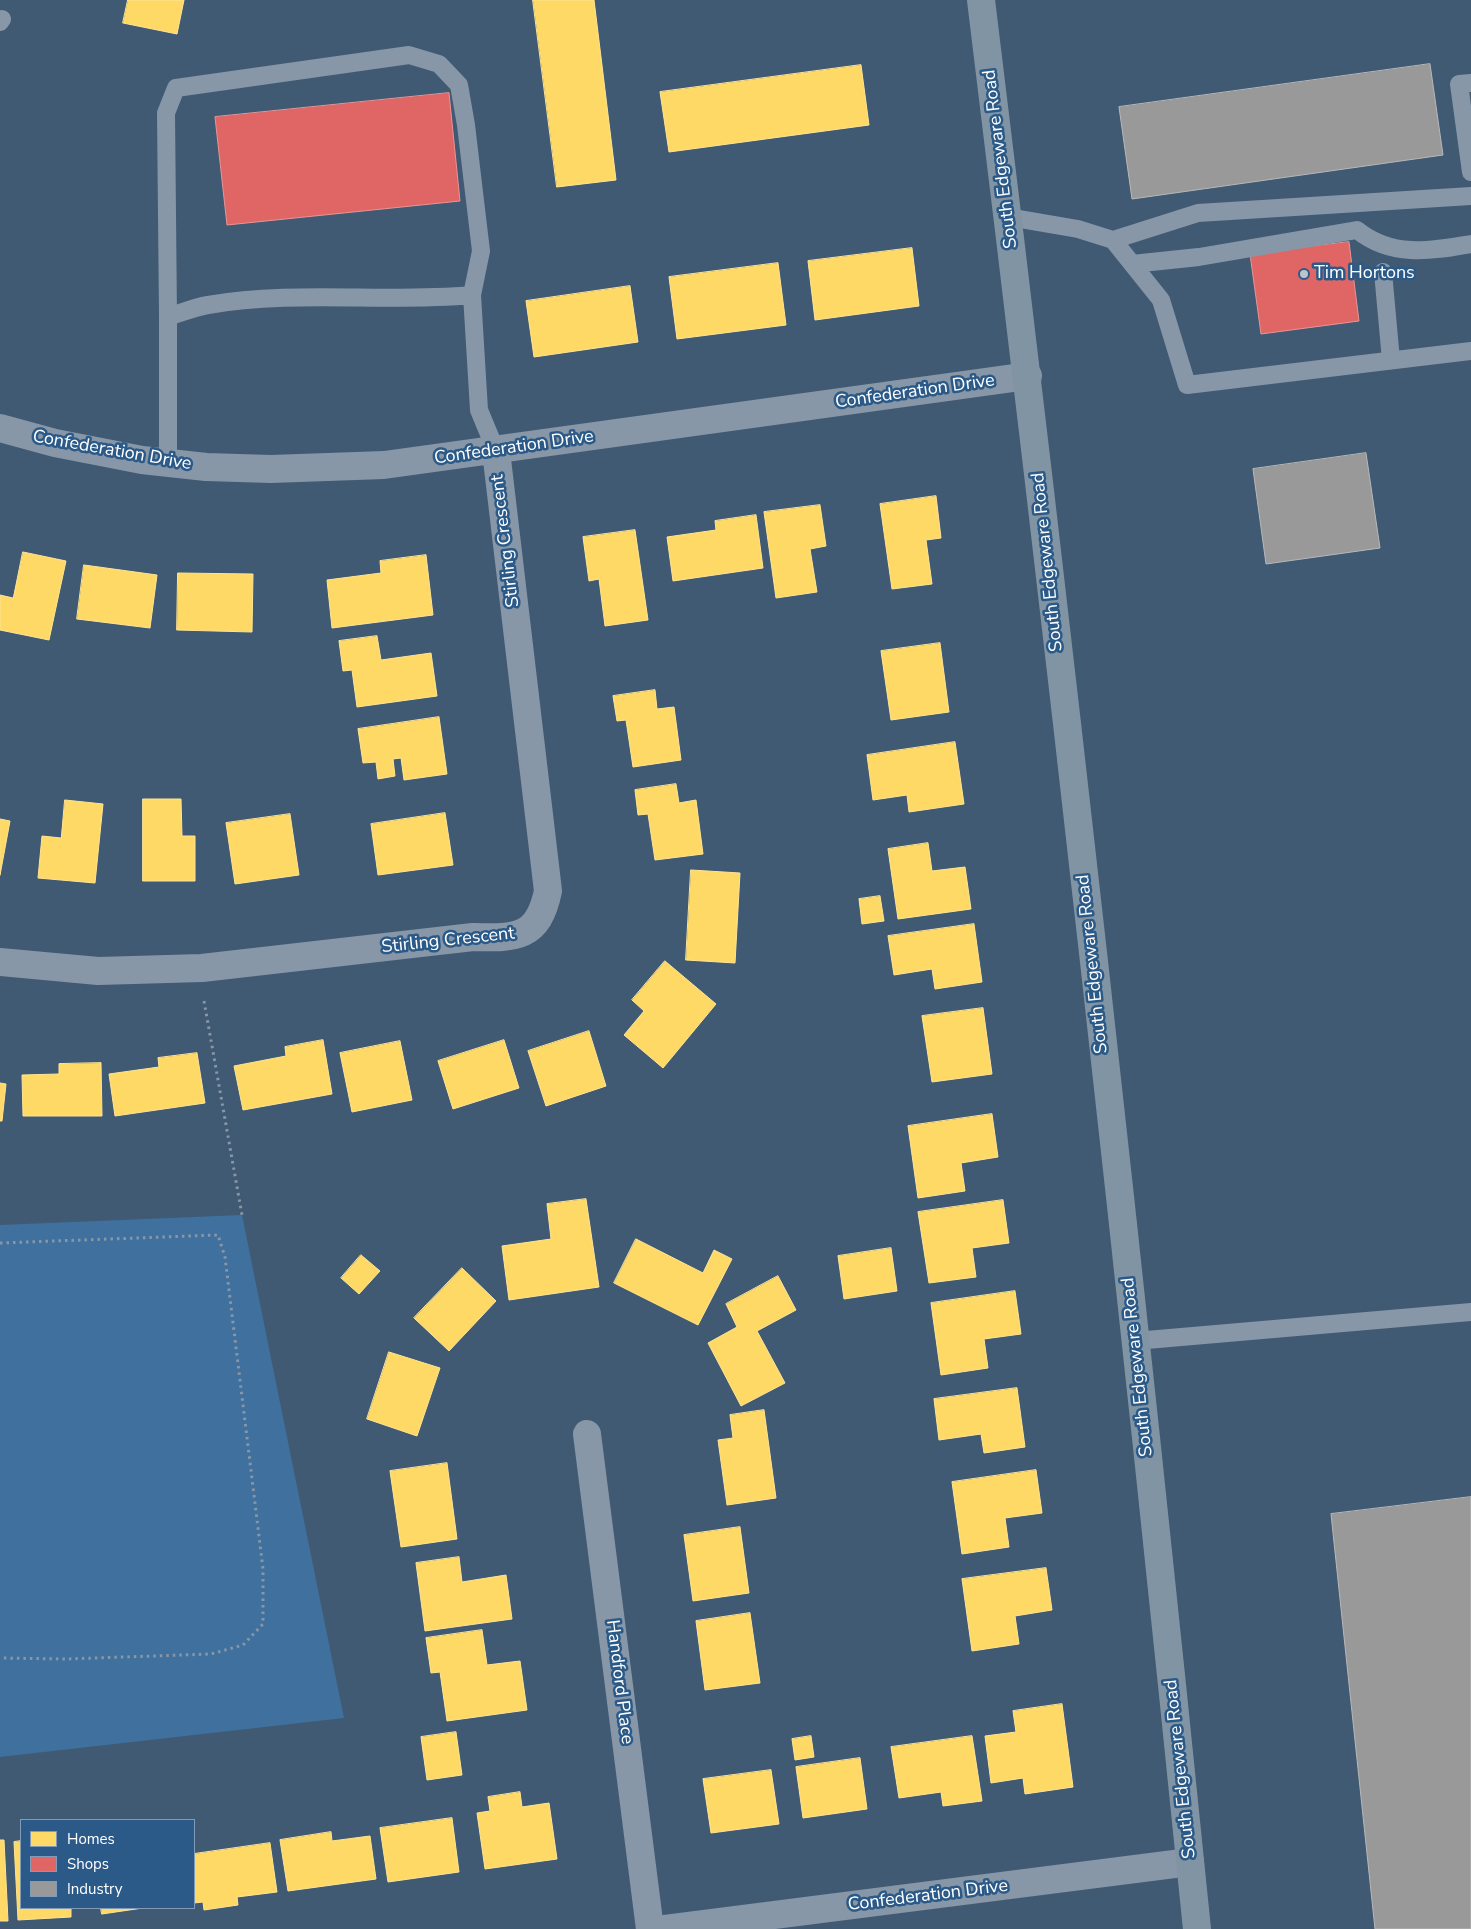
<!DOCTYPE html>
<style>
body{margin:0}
#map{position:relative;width:1471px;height:1929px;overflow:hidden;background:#405a73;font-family:"Nunito Sans",sans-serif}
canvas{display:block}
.legend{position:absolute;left:20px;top:1819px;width:175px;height:90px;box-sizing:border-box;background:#2b5a88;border:1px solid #809cb8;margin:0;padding:6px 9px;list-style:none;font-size:15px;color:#fff}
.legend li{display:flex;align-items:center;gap:10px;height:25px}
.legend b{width:25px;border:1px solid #809cb8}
</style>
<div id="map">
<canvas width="1471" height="1929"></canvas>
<ul class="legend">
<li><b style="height:14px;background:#ffd966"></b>Homes</li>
<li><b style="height:14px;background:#e06666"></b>Shops</li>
<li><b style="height:14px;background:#999"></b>Industry</li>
</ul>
</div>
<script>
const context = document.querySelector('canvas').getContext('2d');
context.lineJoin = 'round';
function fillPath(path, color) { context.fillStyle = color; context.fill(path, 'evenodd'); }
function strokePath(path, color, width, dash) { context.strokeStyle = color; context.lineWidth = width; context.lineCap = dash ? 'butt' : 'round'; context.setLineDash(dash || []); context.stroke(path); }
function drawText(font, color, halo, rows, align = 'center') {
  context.font = font + ' "Nunito Sans",sans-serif'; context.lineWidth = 5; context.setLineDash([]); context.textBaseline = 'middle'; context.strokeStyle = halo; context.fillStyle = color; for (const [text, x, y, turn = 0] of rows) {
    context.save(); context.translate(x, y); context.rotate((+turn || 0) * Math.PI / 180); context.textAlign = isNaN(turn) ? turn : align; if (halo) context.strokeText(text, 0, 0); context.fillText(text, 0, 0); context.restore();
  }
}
fillPath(new Path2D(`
 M242,1215L344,1718L0,1757V1225Z`), '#40709d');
const homes = new Path2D(`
 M128,0H184L177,34L123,23Z
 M533,0H594L616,180L557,187Z
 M861,65L869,125L669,152L660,92Z
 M912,248L919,306L815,320L808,261Z
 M778,263L786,325L677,339L669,277Z
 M630,286L638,342L534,357L526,301Z
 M936,496L941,538L926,540L932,584L892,589L880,504Z
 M820,505L826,546L810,549L817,592L776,598L764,512Z
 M756,515L763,568L673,581L667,537L716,530L715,521Z
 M635,530L648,620L605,626L599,579L589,581L583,537Z
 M23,552L66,561L49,640L0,630V595L13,598Z
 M426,555L433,615L332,628L327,580L381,573L380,561Z
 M84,565L157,575L150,628L77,619Z
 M178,573L253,574L252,632L177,630Z
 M377,636L381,660L431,653L437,696L357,707L352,670L343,671L339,641Z
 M940,643L949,712L891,720L881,651Z
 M655,690L657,709L674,707L681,760L633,767L626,720L617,721L613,696Z
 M439,717L447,774L404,780L401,758L393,759L395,776L378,779L376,762L363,763L358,729Z
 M955,742L964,804L909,812L907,795L873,800L867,755Z
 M676,784L679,803L696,800L703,854L655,860L648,814L638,815L635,790Z
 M143,799H181L182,836H195V881H143Z
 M65,800L103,804L95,883L38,878L42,836L61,838Z
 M445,813L453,865L378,875L371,824Z
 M290,814L299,875L235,884L226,823Z
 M0,819L10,821L0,875Z
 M928,843L932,871L965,867L971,909L898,919L888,849Z
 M691,870L740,873L735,963L686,960Z
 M880,896L884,921L862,924L859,899Z
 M974,924L982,982L935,989L932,969L894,975L888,936Z
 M665,961L716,1004L663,1068L624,1035L644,1011L632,1000Z
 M983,1008L992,1074L932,1082L922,1016Z
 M589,1031L606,1086L546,1106L528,1051Z
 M323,1040L332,1094L243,1110L234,1066L286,1056L285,1047Z
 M504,1040L519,1088L453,1109L438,1061Z
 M400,1041L412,1100L352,1112L340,1053Z
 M197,1053L205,1103L115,1116L109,1074L159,1067L158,1058Z
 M101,1063L102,1116H23L22,1075L59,1074V1064Z
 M0,1083L6,1084L2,1121H0Z
 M992,1114L998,1157L961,1163L965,1191L918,1198L908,1126Z
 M586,1199L599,1287L509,1300L502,1246L551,1239L547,1204Z
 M1003,1200L1009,1243L972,1248L976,1277L929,1283L918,1212Z
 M636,1239L703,1273L714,1250L732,1259L698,1325L614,1283Z
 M891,1248L897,1291L844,1299L838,1256Z
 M361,1255L380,1271L359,1294L341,1278Z
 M462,1268L496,1301L449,1351L414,1318Z
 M778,1276L796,1310L757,1331L785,1383L741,1406L708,1343L737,1327L726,1304Z
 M1015,1291L1021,1334L984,1339L988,1368L941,1375L931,1303Z
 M389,1352L440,1368L417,1436L367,1419Z
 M1017,1388L1025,1447L984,1453L981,1434L939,1440L934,1399Z
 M764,1410L776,1498L727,1505L718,1440L733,1438L730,1415Z
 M447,1463L457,1539L401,1547L390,1471Z
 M1036,1470L1042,1513L1005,1518L1009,1547L962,1554L952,1482Z
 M740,1527L749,1593L693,1601L684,1535Z
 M459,1557L462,1582L506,1575L512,1619L425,1631L416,1563Z
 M1046,1568L1052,1610L1015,1616L1019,1644L972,1651L962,1579Z
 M750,1613L760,1683L705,1690L696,1621Z
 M482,1630L487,1665L520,1661L527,1710L447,1721L440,1672L431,1673L426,1638Z
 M1062,1704L1073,1787L1025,1794L1023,1778L991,1783L985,1736L1016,1732L1013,1711Z
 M456,1732L462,1775L427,1780L421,1737Z
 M811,1736L814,1757L795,1760L792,1739Z
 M972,1736L982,1801L943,1806L941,1792L899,1798L891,1747Z
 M860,1758L867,1809L803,1818L796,1767Z
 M771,1770L779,1824L711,1833L703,1779Z
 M520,1792L522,1807L549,1803L557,1859L485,1869L477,1813L490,1811L488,1797Z
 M452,1818L459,1872L388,1882L380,1828Z
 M331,1832L332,1841L370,1836L376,1879L288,1891L280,1840Z
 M0,1840H4L8,1921H0Z
 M21,1841V1908H71V1917L18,1920L14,1842Z
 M270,1843L277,1892L237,1897L238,1905L204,1910L203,1902L194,1903V1854Z
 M101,1908H143L102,1914Z`);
fillPath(homes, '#ffd966');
strokePath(homes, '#ffe494', 1);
const shops = new Path2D(`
 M449,93L460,201L227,225L215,117Z
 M1349,242L1359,321L1261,334L1250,254Z`);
fillPath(shops, '#e06666');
strokePath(shops, '#e99494', 1);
const industry = new Path2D(`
 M1430,64L1443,155L1132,199L1119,107Z
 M1366,453L1380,548L1266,564L1253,469Z
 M1471,1497V1929H1375L1331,1514Z`);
fillPath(industry, '#999');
strokePath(industry, '#b8b8b8', 1);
strokePath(new Path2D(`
 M204,1001L242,1215
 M0,1243L218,1235L225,1257L263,1569V1624L243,1645L211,1654L66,1659L0,1658`), '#8797a8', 3, [2.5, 4]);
strokePath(new Path2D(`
 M0,22L2,19
 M1471,83L1459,84L1471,172
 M1008,217L1078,229L1113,240L1161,300L1187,385L1471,351
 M1113,240L1198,213L1471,196
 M1132,264L1199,257L1357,230C1392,258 1430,251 1471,244
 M1383,272L1391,360
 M168,317L166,113L176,88L409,55L439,64L459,85L466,125L481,251L472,295
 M168,463V317C181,313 195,307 208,305C295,290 385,303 472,295L479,410L496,451
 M1135,1341L1471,1312`), '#8797a8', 18);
strokePath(new Path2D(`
 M0,428L55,443L142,460L206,467L271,469L384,465L1028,376
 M0,962L98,971L202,968L473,937C516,938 538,939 548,891L496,451
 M587,1434L650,1929
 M665,1929L1190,1862`), '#8797a8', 28);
strokePath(new Path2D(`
 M981,0C1060,642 1132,1285 1197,1929`), '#8194a4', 28);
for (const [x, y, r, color] of [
 [1304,274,5,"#bcc5ce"]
]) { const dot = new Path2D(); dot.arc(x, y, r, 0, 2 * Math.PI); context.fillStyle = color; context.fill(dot); strokePath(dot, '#2b5a88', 2); }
drawText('18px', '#fff', '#2b5a88', [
 ["South Edgeware Road",1001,159,-97],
 ["Confederation Drive",915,392,-8],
 ["Confederation Drive",514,448,-8],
 ["Confederation Drive",112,451,10],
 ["Stirling Crescent",506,541,-97],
 ["South Edgeware Road",1048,562,-96],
 ["Stirling Crescent",448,941,-6],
 ["South Edgeware Road",1093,964,-96],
 ["South Edgeware Road",1138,1367,-96],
 ["Handford Place",619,1682,83],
 ["South Edgeware Road",1181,1769,-96],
 ["Confederation Drive",928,1896,-7]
]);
drawText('18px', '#fff', '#2b5a88', [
 ["Tim Hortons",1314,274]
], 'left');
</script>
